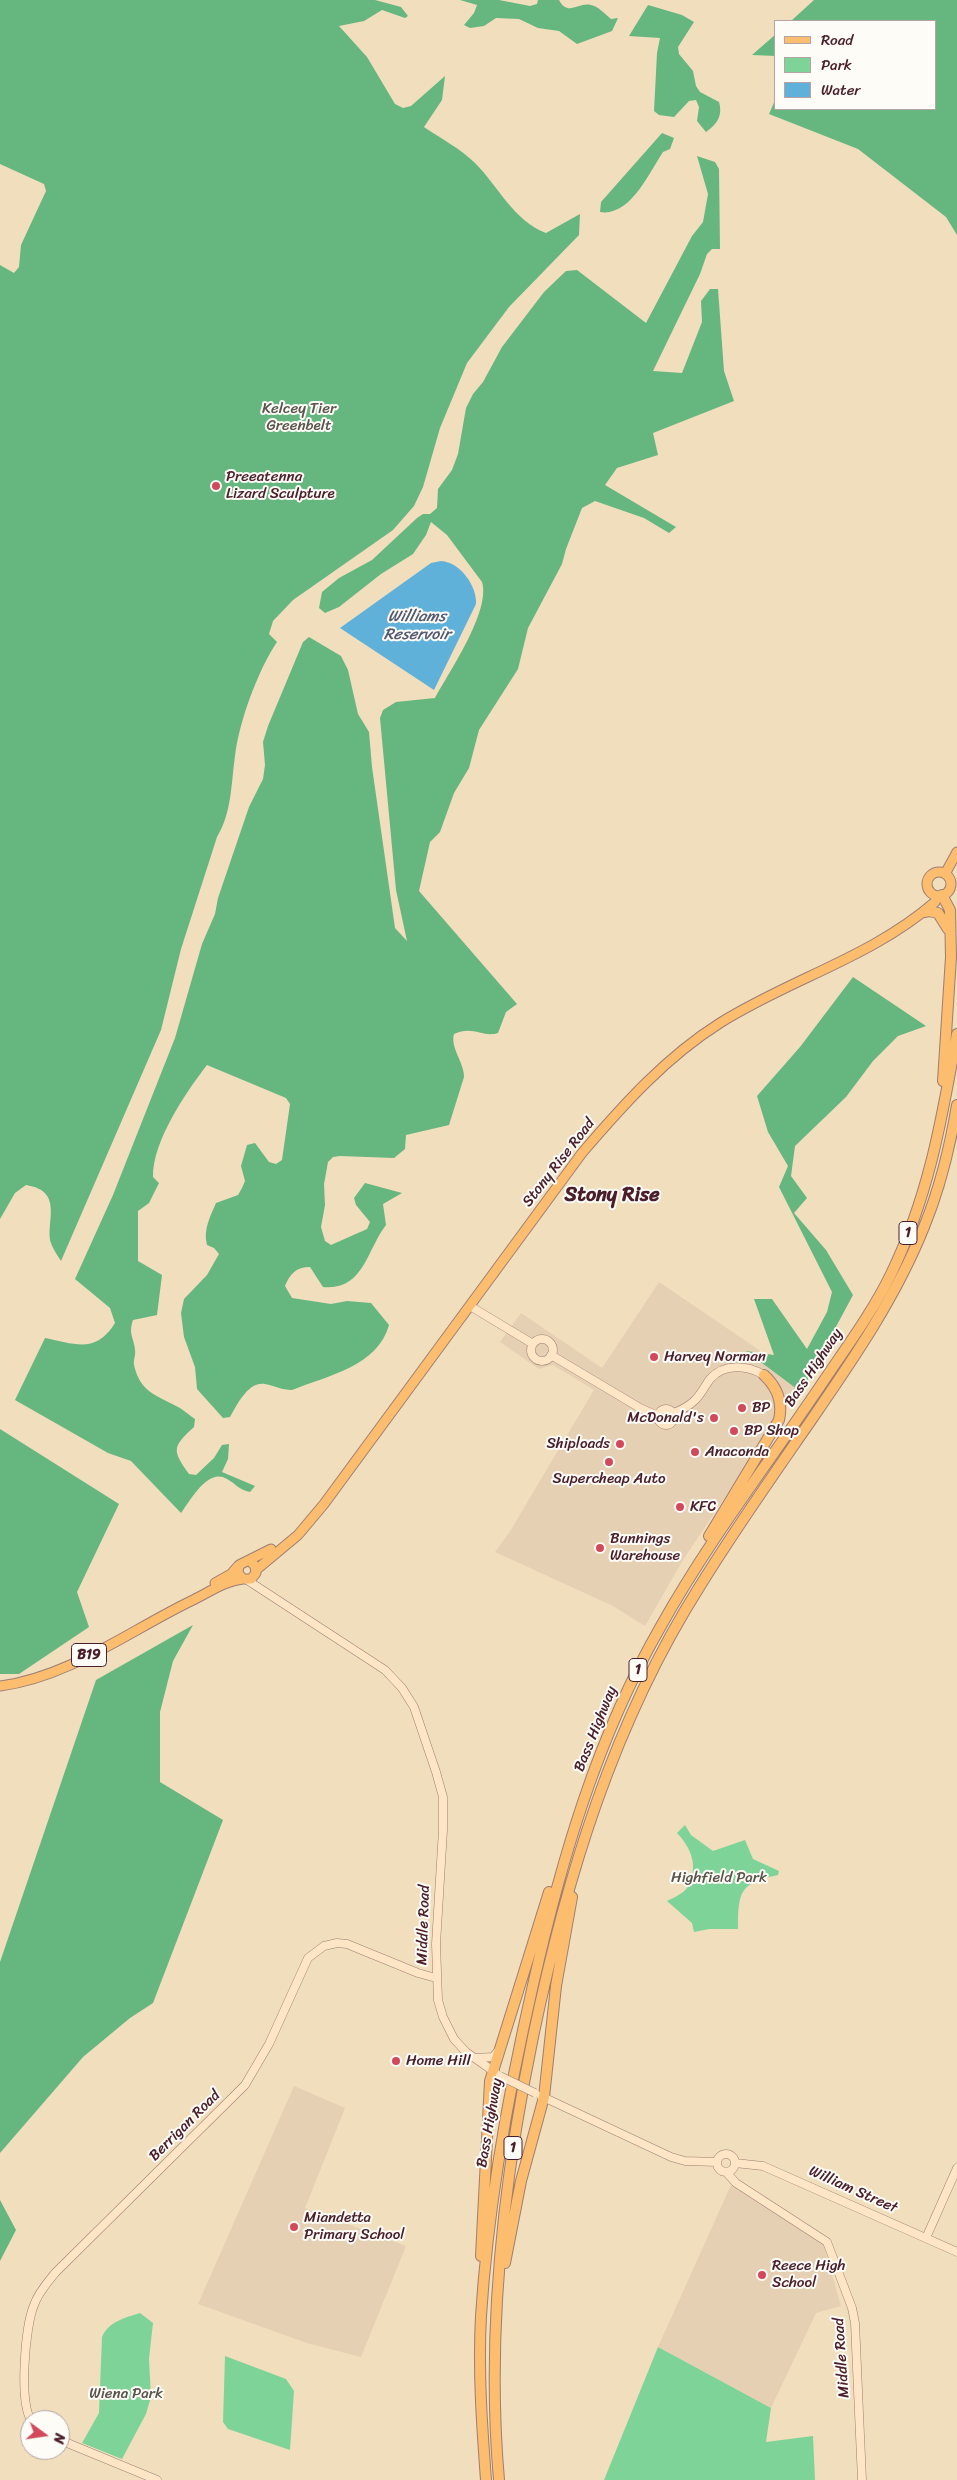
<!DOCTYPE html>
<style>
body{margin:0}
#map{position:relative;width:957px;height:2480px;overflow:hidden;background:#f0debd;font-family:Sriracha,sans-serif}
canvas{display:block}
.legend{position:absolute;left:774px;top:20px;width:162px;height:90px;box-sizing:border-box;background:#fdfcf7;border:1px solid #b5a4a5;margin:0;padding:6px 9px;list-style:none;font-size:15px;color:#4a1f2b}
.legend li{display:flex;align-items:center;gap:10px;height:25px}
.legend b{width:25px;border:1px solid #b5a4a5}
.north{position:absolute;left:20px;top:2410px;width:50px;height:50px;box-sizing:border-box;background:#fdfcf7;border:1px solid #b5a4a5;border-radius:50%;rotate:104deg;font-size:14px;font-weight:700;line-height:20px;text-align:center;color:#4a1f2b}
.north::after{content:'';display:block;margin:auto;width:18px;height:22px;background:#d1495b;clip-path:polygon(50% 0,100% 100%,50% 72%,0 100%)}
</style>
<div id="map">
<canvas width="957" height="2480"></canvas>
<ul class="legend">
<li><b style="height:6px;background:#fcbd6f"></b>Road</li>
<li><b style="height:14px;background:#7ed498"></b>Park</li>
<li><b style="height:14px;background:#5fb1da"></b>Water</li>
</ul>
<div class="north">N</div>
</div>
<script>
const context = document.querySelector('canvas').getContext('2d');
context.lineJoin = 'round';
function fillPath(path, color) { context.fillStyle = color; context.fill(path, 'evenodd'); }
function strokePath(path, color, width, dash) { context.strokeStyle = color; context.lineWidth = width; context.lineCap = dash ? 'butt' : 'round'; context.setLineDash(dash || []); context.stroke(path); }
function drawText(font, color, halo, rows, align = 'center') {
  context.font = font + ' Sriracha,sans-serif'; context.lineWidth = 4; context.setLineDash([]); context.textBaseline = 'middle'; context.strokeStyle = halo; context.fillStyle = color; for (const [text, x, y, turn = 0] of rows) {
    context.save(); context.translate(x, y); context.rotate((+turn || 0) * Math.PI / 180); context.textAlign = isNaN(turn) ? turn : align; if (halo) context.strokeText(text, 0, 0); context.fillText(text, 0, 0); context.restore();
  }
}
fillPath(new Path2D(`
 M659,1282L803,1380L683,1560L645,1626L613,1606L495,1552L509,1533L594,1390L553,1365L539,1369L500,1342L521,1313L602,1368Z
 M294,2086L345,2108L305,2208L406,2246L361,2357L307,2343L198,2304Z
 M731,2185L823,2243L841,2306L816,2313L771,2408L658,2347Z`), '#e6d0b4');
fillPath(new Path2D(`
 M685,1825L691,1835L713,1851L745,1840L753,1859L779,1871L778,1875C740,1883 738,1891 738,1929H709L694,1932L692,1923L667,1901C673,1898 684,1893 687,1888C699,1867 692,1849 677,1833Z
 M140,2313L153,2323L149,2359L151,2397L146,2414L122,2459L82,2443L99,2413L102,2337C109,2321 125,2318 140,2313Z
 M658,2347L771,2408L766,2442L813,2436L815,2480H604Z
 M225,2356L286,2379L294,2391L290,2450L228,2429L223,2422Z`), '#7ed498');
fillPath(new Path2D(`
 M0,0H375L401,7L408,16L405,18L382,10L364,21L339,26L367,57L395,104L403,108L411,106L445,76L442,100L424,127C440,138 461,149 475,163C498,186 514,221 546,233L580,214L579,235L509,307L467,363L440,428L423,487L414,506L393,530L293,600L273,621L269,634L277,642C258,670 239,722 235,756C231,784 232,812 217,837L181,949L161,1030L61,1261C58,1256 53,1249 51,1243C45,1223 65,1191 26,1185L15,1193L0,1219V265L14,273L19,267L21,245L46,191L44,184L0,164Z
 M460,0H499L530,6L537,4L538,0H559C568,17 578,2 591,5C598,6 606,15 611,19L618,18L612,31L577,44L559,31L538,28L519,19L496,18L484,26L470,28L464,25L474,13L477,5Z
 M814,0H957V235L946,217L858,149L769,114L776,98V109H936V21H791Z
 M648,5L682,15L694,22L678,47L679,54L693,71L696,86L700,92L719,102C723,116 717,124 706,132L697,121L699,107L696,100L689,101L674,117L659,115L654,111L657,53L660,38L629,36Z
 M776,34V56L752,55Z
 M662,133L674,138L670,149L663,152C649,173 630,217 600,212L601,202Z
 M697,156L715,162L719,169L720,249H712L707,254L700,274L653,371L682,373L702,322L701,301L710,289H718L724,371L734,401L653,433L658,455L617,468L605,485L676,527L669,533L644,518L595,501L582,508L566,549L562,564L528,628L518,669L479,730L469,768L454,793L440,832L430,842L419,891L517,1004L506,1012L498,1033C483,1038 473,1025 454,1034C450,1048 464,1062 464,1077L449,1125L406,1135L405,1149L394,1158L340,1156L333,1157L328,1162L324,1184L325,1205L321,1227L325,1241L331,1245L367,1229L370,1222L356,1205L354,1198L365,1183L402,1193L383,1204L386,1225C367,1249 364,1291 323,1287L310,1267C296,1267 290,1274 285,1286L292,1298L331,1304L347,1301L371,1303L389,1325C378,1366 327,1376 292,1390C282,1390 275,1386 265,1384C248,1381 237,1405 230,1417L223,1418L197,1389L195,1367L184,1337L181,1313L184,1299L207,1275L219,1254L214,1248L207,1245C203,1230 210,1217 216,1203L238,1195L242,1188L245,1181L241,1166L247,1145L255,1143L269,1162L276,1164L282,1160L290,1104L286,1098L207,1065C186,1092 152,1142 153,1177L159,1183L149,1203L138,1211V1261L162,1275L157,1315L133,1320C128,1334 134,1338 135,1350C136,1355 133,1360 134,1365C140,1392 156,1395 176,1406C183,1409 189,1415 195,1419L194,1427C172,1447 172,1450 189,1474L196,1475L214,1458L222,1445L229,1444L228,1459L222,1472L255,1486L250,1492C239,1490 236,1484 227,1479C208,1467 190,1501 181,1513L131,1461L108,1453L15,1400L45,1338C75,1344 96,1354 115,1323L110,1308L75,1279L113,1195L175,1038L202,944L215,914L218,898L249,807L263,779L265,765L263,742L268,726L303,642L309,637L341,656L348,670L358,714L369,732L372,767L395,928L407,941L396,890L380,718L383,710L396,702L435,698C449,672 491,611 482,582L447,535L431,522L426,535L413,554L381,574L339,607L325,613L319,608L322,592L339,578L372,560L417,518L423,514H430L437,508L438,489L452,470L458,454L466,408L473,394L483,382L502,347L544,292L566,271L577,270L646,323L692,236L703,222L708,194Z
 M853,977L926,1026L898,1036L873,1061L846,1097L795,1146L791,1176L807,1198L794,1213L826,1250L853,1295L801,1392L746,1351L774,1355L754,1299H772L807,1349L827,1312L832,1292L779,1187L788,1166L768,1132L757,1096L800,1047Z
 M0,1429L119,1504L77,1592L89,1627L19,1674H0Z
 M193,1625L173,1661L160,1712V1782L223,1820L153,2003L130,2018L83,2057L0,2153V1962L96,1680Z
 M0,2200L16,2230L0,2261Z`), '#66b680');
fillPath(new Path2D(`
 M441,561C460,562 477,586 476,604L434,690L340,628L431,563Z`), '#5fb1da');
const secondary = new Path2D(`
 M470,1306L533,1344
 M531 1350a11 11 0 1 1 22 0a11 11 0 1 1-22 0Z
 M551,1355L640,1408L658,1416
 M658 1417a8 8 0 1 1 16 0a8 8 0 1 1-16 0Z
 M674,1413C681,1410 688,1407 694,1401C701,1395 704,1387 710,1379C724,1363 747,1365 764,1375
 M247,1580L385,1670L402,1688L414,1707L436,1772L443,1797V1830L436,1944L438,2000L443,2017L454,2039L466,2052L496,2073
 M475,2058L493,2057L498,2051
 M541,2096L671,2157L685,2161L717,2162
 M717 2163a9 9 0 1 1 18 0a9 9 0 1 1-18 0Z
 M735,2163L763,2166L957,2252
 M726,2172L736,2183L827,2242L852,2308L855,2323L862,2480
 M926,2238L957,2168
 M31,2420C19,2401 25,2327 34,2305C38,2293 47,2283 55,2273L245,2085L269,2044L308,1958L324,1946L337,1943L347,1944L418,1973L436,1978
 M60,2440L157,2480`);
const primary = new Path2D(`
 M927 884a12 12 0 1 1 24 0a12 12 0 1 1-24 0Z
 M945,874L957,852
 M250,1561L255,1566L256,1573L251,1579H243L238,1573L239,1565L271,1549
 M256,1570L298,1535L324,1504L582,1153C623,1105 666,1057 720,1023C790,979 872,957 935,902L938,896
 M215,1583L231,1574L238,1566
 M0,1686C69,1677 129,1631 191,1601C208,1593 224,1581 243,1579`);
const highway = new Path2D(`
 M942,895L950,910L951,957L943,1081
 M924,912L929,911L938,913L948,929
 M709,1536L779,1420C783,1402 777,1387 764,1375
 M481,2256L490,2081L549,1892
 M505,2263L521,2181L544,2097L556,1986L572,1897
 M486,2480C482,2426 478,2371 481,2316C488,2205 508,2094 533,1985C561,1861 597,1737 661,1626C709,1540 770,1461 825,1379C848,1345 873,1311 891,1274C929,1196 942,1118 957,1034
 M499,2480C486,2332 503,2182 533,2037C566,1879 613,1723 700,1586C735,1529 774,1474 812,1419C854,1358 896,1297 924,1227C940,1188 950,1147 957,1105`);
strokePath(secondary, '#9d7e74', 9);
strokePath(primary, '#9d7e74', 11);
strokePath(highway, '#9d7e74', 12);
strokePath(secondary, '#fee5c5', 8);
strokePath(primary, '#fcbd6f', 9);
strokePath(highway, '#fcbd6f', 10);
const secondaryBridge = new Path2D(`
 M500,2076L535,2093`);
strokePath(secondaryBridge, '#9d7e74', 9, []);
strokePath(secondaryBridge, '#fee5c5', 8);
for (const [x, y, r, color] of [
 [216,486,5,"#d1495b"],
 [654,1357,5,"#d1495b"],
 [742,1408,5,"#d1495b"],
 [714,1418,5,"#d1495b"],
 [734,1431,5,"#d1495b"],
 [620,1444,5,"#d1495b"],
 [695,1452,5,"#d1495b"],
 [609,1462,5,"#d1495b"],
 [680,1507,5,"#d1495b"],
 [600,1548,5,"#d1495b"],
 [396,2061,5,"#d1495b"],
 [294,2227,5,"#d1495b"],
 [762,2275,5,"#d1495b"]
]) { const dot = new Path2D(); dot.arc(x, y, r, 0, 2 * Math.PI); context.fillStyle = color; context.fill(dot); strokePath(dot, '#fdfcf7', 2); }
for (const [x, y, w] of [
 [908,1233,18],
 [89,1655,35],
 [638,1670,18],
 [513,2148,18]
]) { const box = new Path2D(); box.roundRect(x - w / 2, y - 11.5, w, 23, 4); context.fillStyle = '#fdfcf7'; context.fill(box); strokePath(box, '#4a1f2b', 1); }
drawText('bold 14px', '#4a1f2b', null, [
 ["1",908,1233],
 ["B19",89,1655],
 ["1",638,1670],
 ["1",513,2148]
]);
drawText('15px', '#5a554c', '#fdfcf7', [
 ["Kelcey Tier",299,409],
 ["Greenbelt",299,426],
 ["Highfield Park",719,1878],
 ["Wiena Park",126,2394]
]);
drawText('15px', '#4a1f2b', '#fdfcf7', [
 ["Preeatenna",226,477],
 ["Lizard Sculpture",226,494],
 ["Harvey Norman",664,1357],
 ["BP",752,1408],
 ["McDonald's",704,1418,"right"],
 ["BP Shop",744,1431],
 ["Shiploads",610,1444,"right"],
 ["Anaconda",705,1452],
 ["Supercheap Auto",609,1479,"center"],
 ["KFC",690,1507],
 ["Bunnings",610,1539],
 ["Warehouse",610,1556],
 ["Home Hill",406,2061],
 ["Miandetta",304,2218],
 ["Primary School",304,2235],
 ["Reece High",772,2266],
 ["School",772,2283]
], 'left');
drawText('15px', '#4a1f2b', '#fdfcf7', [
 ["Stony Rise Road",559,1163,-52],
 ["Bass Highway",814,1368,-56],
 ["Bass Highway",596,1729,-68],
 ["Middle Road",424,1925,-88],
 ["Bass Highway",490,2123,-80],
 ["Berrigan Road",185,2126,-45],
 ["William Street",853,2190,24],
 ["Middle Road",842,2358,-94]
]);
drawText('italic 16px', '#525971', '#fdfcf7', [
 ["Williams",417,617],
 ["Reservoir",417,635]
]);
drawText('bold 20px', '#4a1f2b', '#fdfcf7', [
 ["Stony Rise",612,1196]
]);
</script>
